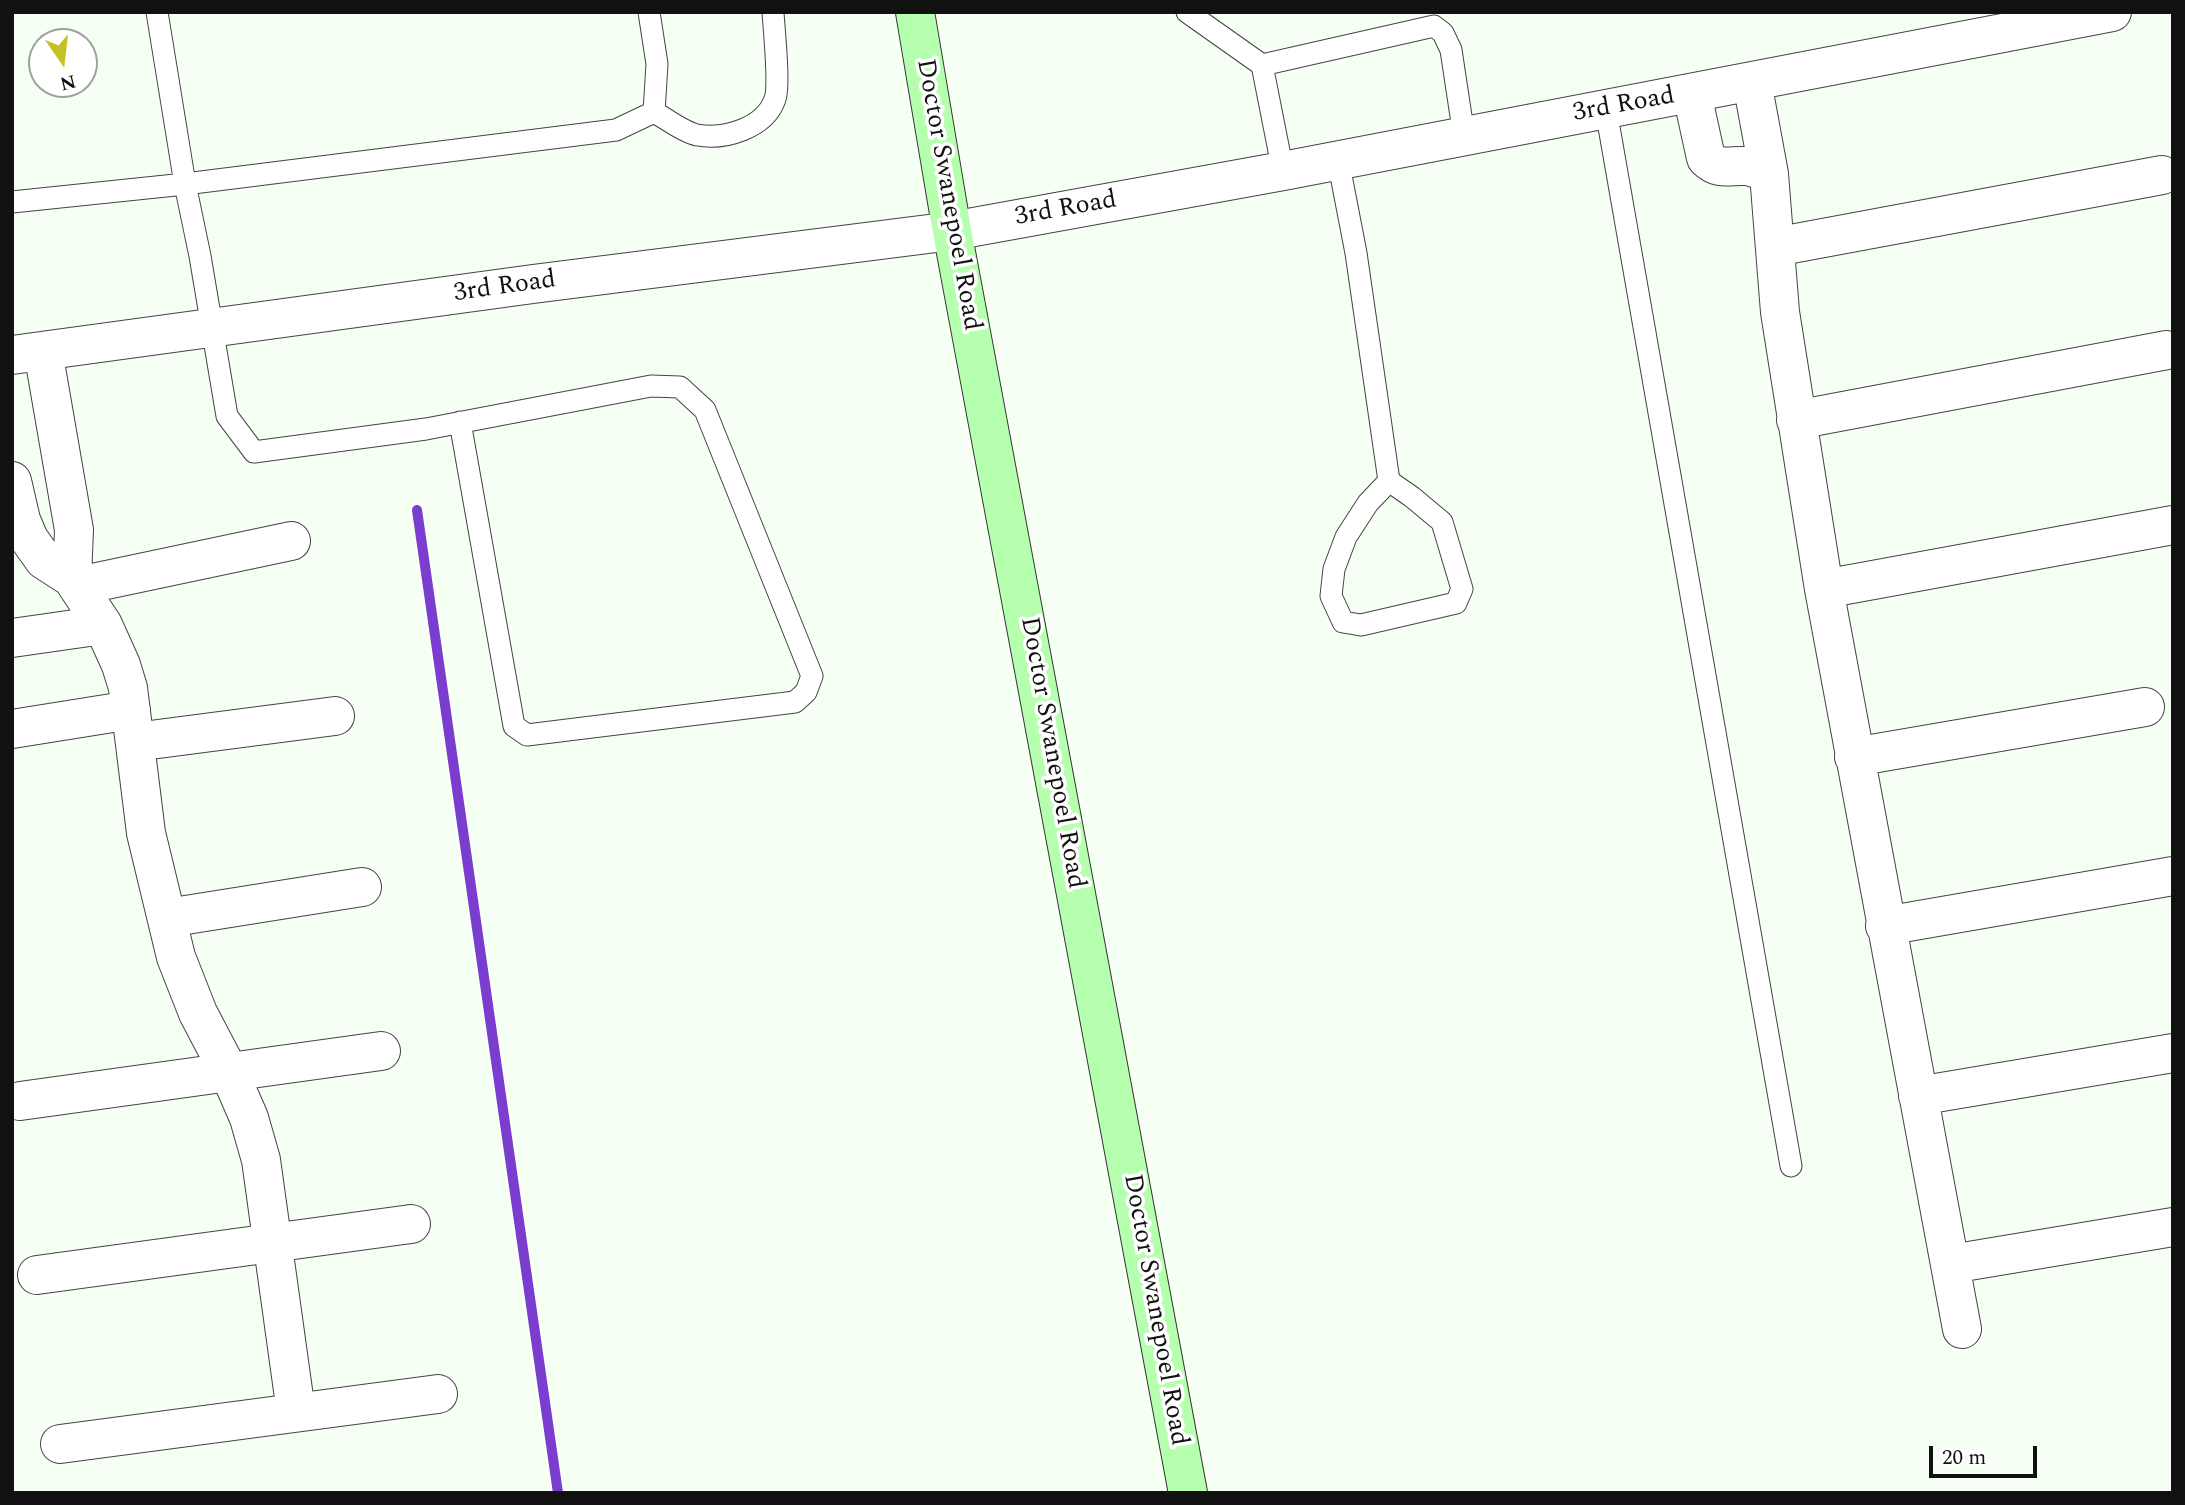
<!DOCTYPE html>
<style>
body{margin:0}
#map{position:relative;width:2185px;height:1505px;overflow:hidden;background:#f6fff4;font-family:Spectral,serif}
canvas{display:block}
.frame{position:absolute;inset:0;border:14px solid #111;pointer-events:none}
.north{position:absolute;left:28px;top:28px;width:70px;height:70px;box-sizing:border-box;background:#fff;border:2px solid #a0a0a0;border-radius:50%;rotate:166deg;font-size:19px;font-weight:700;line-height:28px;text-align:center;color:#111}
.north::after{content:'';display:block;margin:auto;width:24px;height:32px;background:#c4c125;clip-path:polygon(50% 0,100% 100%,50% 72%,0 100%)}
.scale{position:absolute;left:1929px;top:1446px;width:108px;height:32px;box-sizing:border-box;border:4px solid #111;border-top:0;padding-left:9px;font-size:21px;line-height:24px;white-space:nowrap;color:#111;-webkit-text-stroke:5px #fff;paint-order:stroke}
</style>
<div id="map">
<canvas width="2185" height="1505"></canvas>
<div class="frame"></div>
<div class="north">N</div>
<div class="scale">20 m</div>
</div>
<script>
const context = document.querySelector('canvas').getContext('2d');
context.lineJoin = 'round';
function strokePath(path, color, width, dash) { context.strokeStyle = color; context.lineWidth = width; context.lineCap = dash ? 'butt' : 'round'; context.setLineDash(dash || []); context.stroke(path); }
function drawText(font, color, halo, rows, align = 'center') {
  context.font = font + ' Spectral,serif'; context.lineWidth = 7; context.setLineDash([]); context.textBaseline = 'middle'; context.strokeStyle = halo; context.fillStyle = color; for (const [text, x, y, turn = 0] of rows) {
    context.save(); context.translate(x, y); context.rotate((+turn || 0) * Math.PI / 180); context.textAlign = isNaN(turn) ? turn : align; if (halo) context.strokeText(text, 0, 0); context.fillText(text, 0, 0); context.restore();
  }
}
strokePath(new Path2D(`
 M417,510L558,1493`), '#7b3dd0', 10);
const service = new Path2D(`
 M157,12L185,184L200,256L227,416L254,452L426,429L651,386L680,387L705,410L812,676L806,692L795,702L527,735L514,726L460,422
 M1187,12L1262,65L1283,171
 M1262,65L1434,26L1443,33L1451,50L1464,136
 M1606,110L1791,1166
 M654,112C667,119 683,132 697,135C725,140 765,128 775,99C780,85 774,30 773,12
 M1338,160L1356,253L1389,481L1412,497L1442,522L1462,589L1456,603L1361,625L1343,622L1331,596L1334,569L1346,537L1368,503L1389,481
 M12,202L185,184L616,130L654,112L657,64L649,12`);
const minor = new Path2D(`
 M1752,82L1769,174
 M1692,94L1706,158C1719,171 1729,165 1746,166C1754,167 1762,171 1769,174L1780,312L1824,589L1962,1329
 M1775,247L2162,175
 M43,351L74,530L72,578
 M12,355L533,284L952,231L1283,171L2112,12
 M1796,420L2167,350
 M12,481L21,520L29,539L44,560L72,578L103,625L121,665L128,688L146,833L176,957L198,1013L229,1072L249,1118L261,1160L296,1412
 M78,586L291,541
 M1824,589L2173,525
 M12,638L103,625
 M12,729L131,710
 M135,742L335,716
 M1854,757L2145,707
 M167,918L362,887
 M1885,926L2173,876
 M1918,1096L2173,1053
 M20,1101L381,1051
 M1951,1264L2173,1227
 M37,1275L411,1224
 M60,1444L438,1394`);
const secondary = new Path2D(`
 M915,12L952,231L1188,1493`);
strokePath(service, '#444', 23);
strokePath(minor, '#444', 40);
strokePath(secondary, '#333', 40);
strokePath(service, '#fff', 21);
strokePath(minor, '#fff', 38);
strokePath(secondary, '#b6ffaf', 38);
drawText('26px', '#111', '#fff', [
 ["3rd Road",1624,106,-10],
 ["Doctor Swanepoel Road",947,195,80],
 ["3rd Road",1066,210,-10],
 ["3rd Road",505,288,-8],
 ["Doctor Swanepoel Road",1051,753,80],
 ["Doctor Swanepoel Road",1154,1310,80]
]);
</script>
